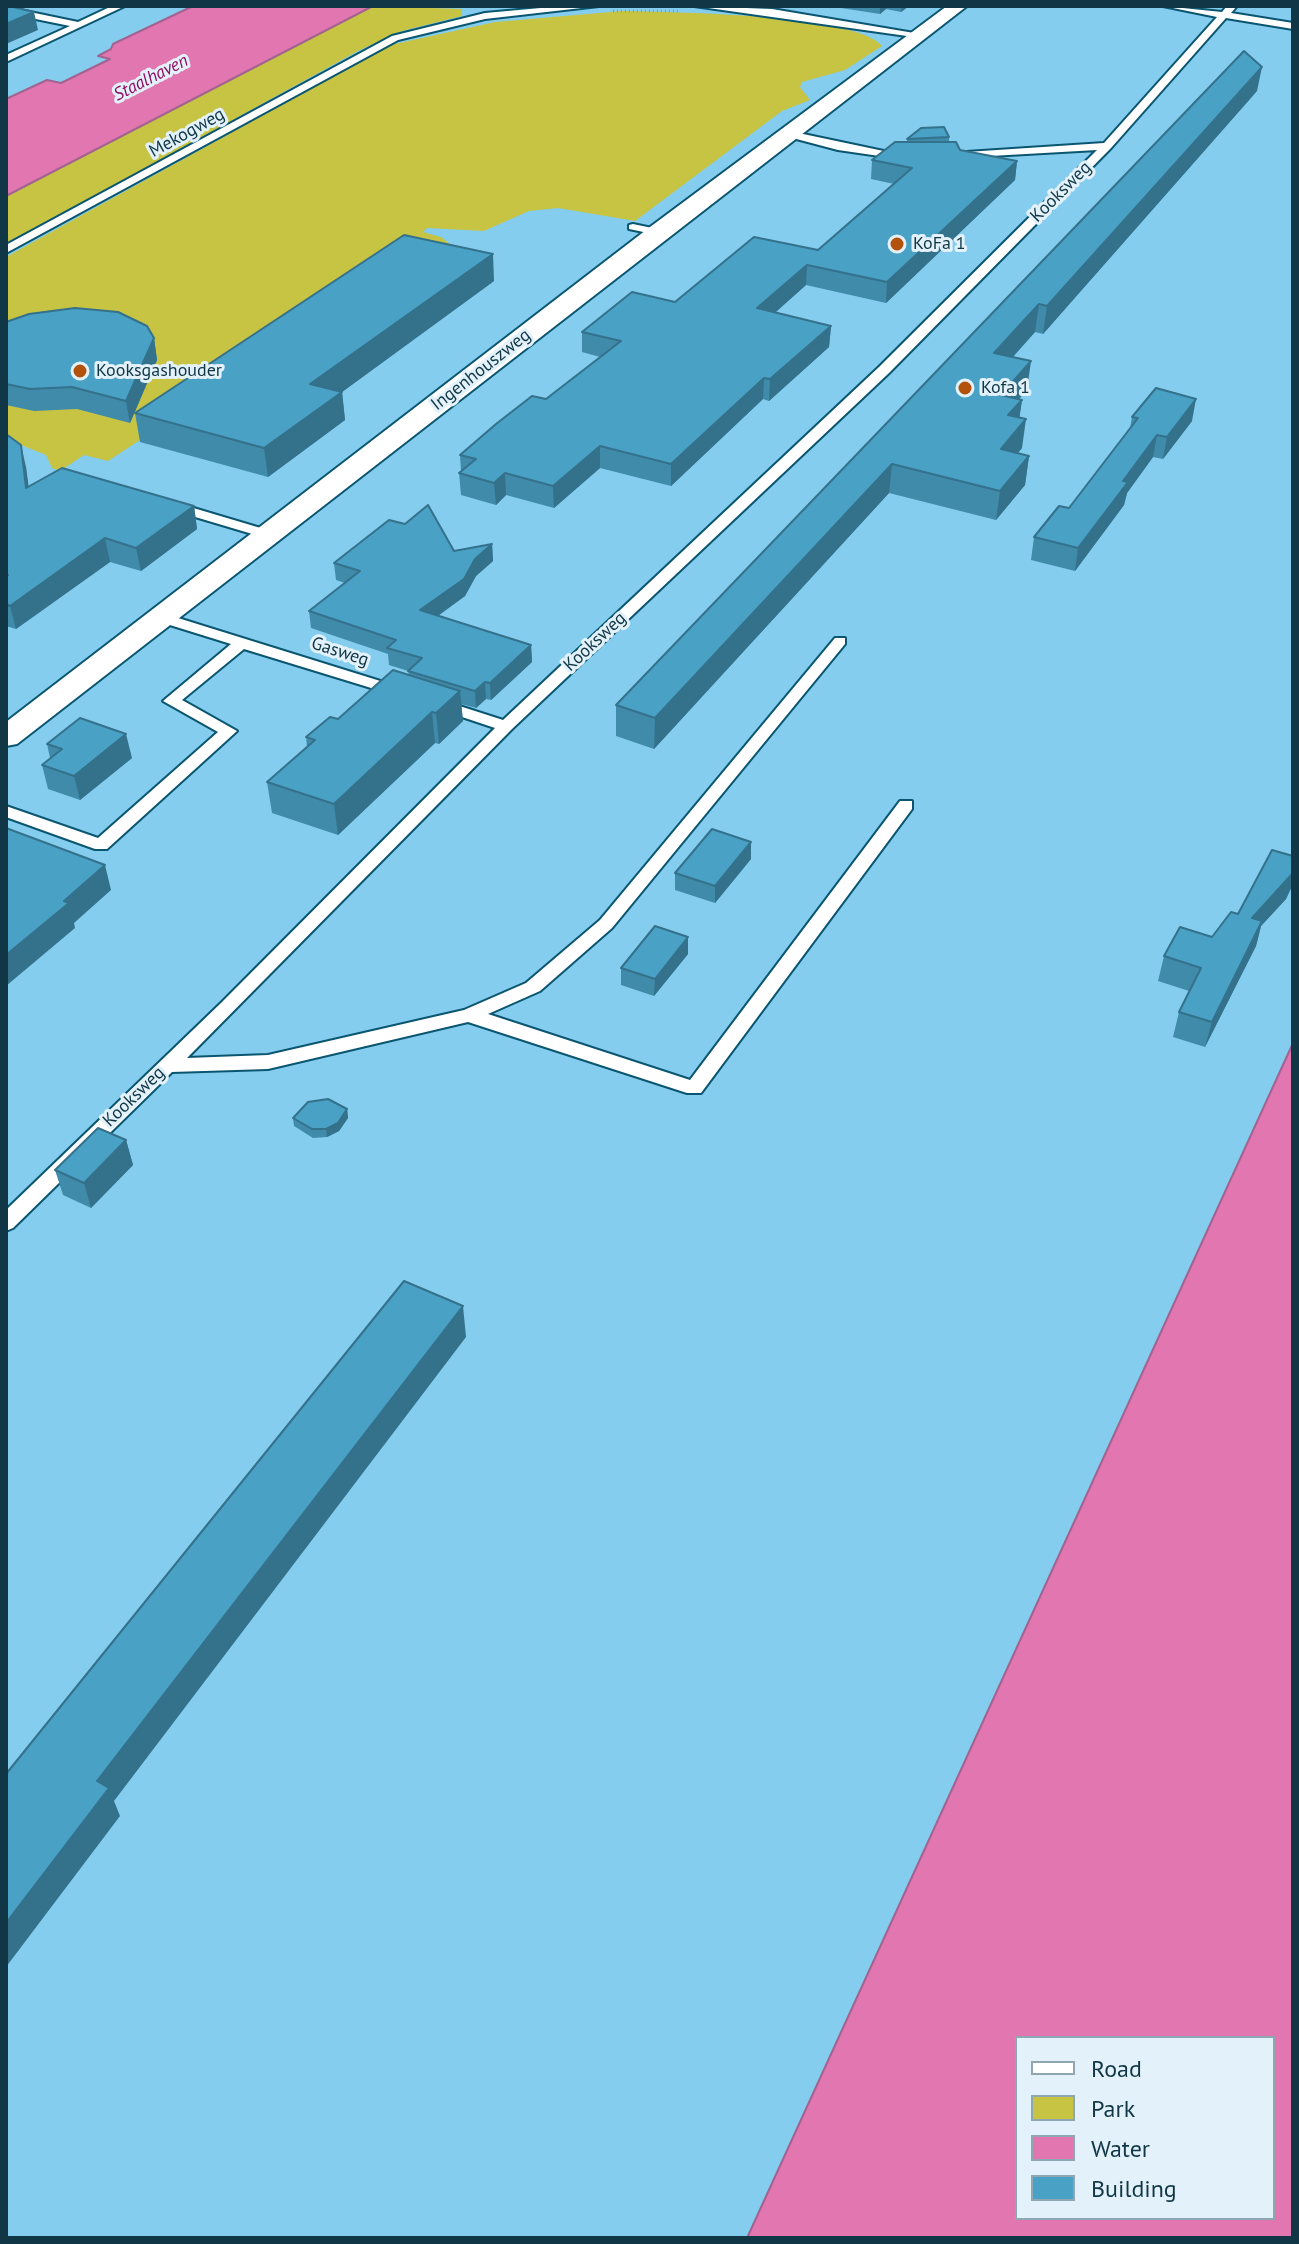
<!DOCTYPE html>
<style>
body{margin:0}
#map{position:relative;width:1299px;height:2244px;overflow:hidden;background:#97daf8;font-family:"PT Sans",sans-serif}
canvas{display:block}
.frame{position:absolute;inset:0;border:8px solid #113746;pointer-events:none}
.legend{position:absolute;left:1015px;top:2036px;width:260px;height:184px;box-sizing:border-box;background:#e3f2fa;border:2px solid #8fa7b2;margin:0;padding:10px 14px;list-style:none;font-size:24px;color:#113746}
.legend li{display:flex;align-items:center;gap:16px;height:40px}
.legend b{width:40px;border:2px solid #8fa7b2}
</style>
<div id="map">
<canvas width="1299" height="2244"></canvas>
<div class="frame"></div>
<ul class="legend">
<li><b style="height:10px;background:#fff"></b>Road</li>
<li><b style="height:22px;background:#c7c444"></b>Park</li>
<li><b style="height:22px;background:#e276b0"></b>Water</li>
<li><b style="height:22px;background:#4aa1c6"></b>Building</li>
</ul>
</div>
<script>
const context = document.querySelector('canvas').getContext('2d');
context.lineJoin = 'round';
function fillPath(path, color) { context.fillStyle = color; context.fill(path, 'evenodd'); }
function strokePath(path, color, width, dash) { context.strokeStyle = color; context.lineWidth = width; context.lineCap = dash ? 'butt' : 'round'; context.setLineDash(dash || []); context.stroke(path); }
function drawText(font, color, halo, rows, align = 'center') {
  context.font = font + ' "PT Sans",sans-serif'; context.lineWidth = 6; context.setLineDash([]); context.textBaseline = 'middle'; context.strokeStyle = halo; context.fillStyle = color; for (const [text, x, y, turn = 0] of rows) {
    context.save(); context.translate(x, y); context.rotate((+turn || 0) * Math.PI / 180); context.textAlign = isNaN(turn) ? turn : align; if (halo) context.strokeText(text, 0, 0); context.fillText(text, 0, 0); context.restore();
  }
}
fillPath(new Path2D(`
 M6,6H1293V2238H6ZM1017,2038H1273V2218H1017Z`), '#84cdee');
fillPath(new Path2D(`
 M373,6L462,9V16L402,31L358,51L6,245V196Z
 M622,11C667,12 857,14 882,46L845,70L802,82L800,87L810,100L782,111L635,221L558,208L529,211L484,231L427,228L423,232L441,237L454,247L224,385L108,461L84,455L60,471L52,468L46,455L6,439V257L390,45L495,22Z`), '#c7c444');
const water = new Path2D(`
 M193,6H373L6,196V99L47,80L61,83L110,59L98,56L111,49L113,44Z
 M1293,1043V2238H747ZM1017,2038H1273V2218H1017Z`);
fillPath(water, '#e276b0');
strokePath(water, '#a36390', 2);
const lane = new Path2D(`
 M112,6H125L6,62V55L70,26L6,13V7L78,22Z
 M563,6H599L485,19L398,40L6,253V245L392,36L485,13Z
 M694,6L772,9L926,35L921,38Z
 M1163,6L1222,12L1227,6H1237L1231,13L1293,23V29L1226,18L1111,148L889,373L512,729L187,1058L268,1055L464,1010L526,983L600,920L835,638H845V644L612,928L540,991L488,1014L690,1080L900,801H912V809L701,1093H687L468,1022L268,1069L172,1072L13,1228L6,1231V1210L222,1002L495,728L432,707V701H444L503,720L879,367L1097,150L955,158L951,157V153L1104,143L1217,17Z
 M789,131L912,157L907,160L838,150L785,136L784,134Z
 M633,224L662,230L664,232L658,235L629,229V225Z
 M170,501L274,532L276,535L269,539L165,508V502Z
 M162,613L406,689L408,692L406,695H394L244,649L182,700L237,731L107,849H95L6,817V806L98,838L218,732L163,701L231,644L157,621V615Z`);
const street = new Path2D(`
 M947,6H967L17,744L6,746V722L650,227Z`);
strokePath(lane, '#0a5670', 4);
strokePath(street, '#0a5670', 4);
strokePath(new Path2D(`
 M613,11H679`), '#6da7c0', 3, [1, 3]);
fillPath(lane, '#fff');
fillPath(street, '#fff');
fillPath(new Path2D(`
 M841,6H909L901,12L886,9L880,14L841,8Z
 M1257,91L1043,334L1035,332L1013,357L1027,390L1019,399L1022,400L1019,418L1022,448L1018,453L1029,456L1025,485L996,520L889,493L654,749L616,736V705Z
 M949,137V142L960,150L1017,161L1015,180L886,303L806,285L775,313L831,326L829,347L769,401L763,399L671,486L600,468L554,508L506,495L496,505L461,495L459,473L461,471L460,455L546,399L600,357L582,352V332L675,302L818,250L894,184L871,179L872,160L907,142V139Z
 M494,281L342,392L345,420L268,477L140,442L135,413Z
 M6,322L154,338L157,360L130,423L77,409L34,411L6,405Z
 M1132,417L1192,421L1163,459L1153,457L1127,493L1124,505L1075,571L1031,560L1034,537L1069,508L1130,429Z
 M6,434L26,467L28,487L194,506L197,529L141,571L110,562L16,629L6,626Z
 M492,544L493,561L476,576L465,596L438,616L531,645L532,662L491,700L486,699L476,708L461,704L463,721L439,744L435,743L338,835L272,813L267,782L307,747L306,737L338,719L409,675L408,671L389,665L388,654L311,628L309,611L345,583L336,580L334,563L454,551Z
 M47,744L132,758L80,800L48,789L42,765L50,758Z
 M751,842V859L715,903L675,890V873Z
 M1293,856V884L1286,899L1261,926L1256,946L1205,1047L1173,1037L1179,1012L1189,991L1158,981L1164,956L1212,937L1238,914Z
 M688,954L654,996L621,985V968Z
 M347,1109L348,1118L339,1131L327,1137L313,1138L294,1126L293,1118Z
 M126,1140L133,1165L91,1208L63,1195L55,1170Z`), '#408aaa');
fillPath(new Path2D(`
 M880,6H887L886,9L880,14Z
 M902,6H909L901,12Z
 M34,12L38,30L6,44V24Z
 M1262,67L1257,91L1043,334L1047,306Z
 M1017,161L1015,180L886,303L887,282Z
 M493,254L494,281L342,392L345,420L268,477L264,448L310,384Z
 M807,265L806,285L756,329L757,308Z
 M1039,304L1035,332L991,381L994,353Z
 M831,326L829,347L769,401L770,379Z
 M154,338L157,360L130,423L126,401Z
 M1031,361L1027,390L997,423L1001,395Z
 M764,378L763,399L671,486V464Z
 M1196,399L1192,421L1163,459L1167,437Z
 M1022,400L1018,428L1008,415Z
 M1026,419L1022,448L997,478L1001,449Z
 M1157,435L1153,457L1127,493L1124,505L1075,571L1078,548L1123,481Z
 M21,445L26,467L32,511L26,488Z
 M600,446V468L554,508L553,486Z
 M1029,456L1025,485L996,520L1000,491Z
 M892,464L889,493L654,749L655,718Z
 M505,473L506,495L496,505L494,483Z
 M194,506L197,529L141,571L136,548Z
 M105,538L110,562L16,629L10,606Z
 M492,544L493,561L476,576L465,596L422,627L420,610Z
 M531,645L532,662L491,700L490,683Z
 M485,682L486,699L476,708L475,691Z
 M460,691L463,721L439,744L436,713Z
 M432,712L435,743L338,835L334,804Z
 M126,734L132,758L80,800L74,776Z
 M751,842V859L715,903V886Z
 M105,865L111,890L74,923L75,928L6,986V955L64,901Z
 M1293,873V884L1286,899L1261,926L1256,946L1205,1047L1212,1022L1252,918Z
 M688,937V954L654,996L655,979Z
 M347,1109L348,1118L339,1131L327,1137L326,1129Z
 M126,1140L133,1165L91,1208L84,1183Z
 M463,1306L466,1337L114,1801L120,1816L6,1967V1923L97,1781Z`), '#34718b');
const building = new Path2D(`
 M6,6H9L34,12L6,24Z
 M1244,51L1262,67L1047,306L1039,304L994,353L1031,361L1001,395L1022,400L1008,415L1026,419L1001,449L1029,456L1000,491L892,464L655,718L616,705Z
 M944,127L949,137L907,139L921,128Z
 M895,142H956L960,150L1017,161L887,282L807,265L757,308L831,326L770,379L764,378L671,464L600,446L553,486L505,473L494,483L459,473L476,459L460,455L496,424L532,396L546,399L621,341L582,332L632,292L675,302L754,237L818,250L912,168L872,160Z
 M404,235L493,254L310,384L342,392L264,448L135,413Z
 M75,308L118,312L147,326L154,338L126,401L72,387L30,389L6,384V322L29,314Z
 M1156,388L1196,399L1167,437L1157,435L1123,481L1128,482L1078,548L1034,537L1059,506L1069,508L1138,418L1132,417Z
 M6,434L21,445L26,488L62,468L194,506L136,548L105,538L10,606L6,604V576L8,575L6,574Z
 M428,505L454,551L492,544L475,559L464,579L420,610L531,645L490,683L485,682L475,691L408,671L422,658L387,648L396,640L309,611L360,571L334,563L389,520L405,524Z
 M393,670L460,691L436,713L432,712L334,804L267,782L315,740L306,737L330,717L338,719Z
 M80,718L126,734L74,776L42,765L62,749L47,744Z
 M6,828L105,865L64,901L69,903L6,955Z
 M712,829L751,842L715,886L675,873Z
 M1272,850L1293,856V873L1252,918L1262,921L1212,1022L1179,1012L1201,968L1164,956L1180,927L1212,937L1231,912L1238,914Z
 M655,926L688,937L655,979L621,968Z
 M328,1099L347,1109L338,1123L326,1129H312L293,1118L308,1102Z
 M98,1128L126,1140L84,1183L55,1170Z
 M404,1281L463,1306L97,1781L109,1788L6,1923V1774Z`);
fillPath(building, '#4aa1c6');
strokePath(building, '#34718b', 2);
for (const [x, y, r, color] of [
 [897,244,8,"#b2520d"],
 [80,371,8,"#b2520d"],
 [965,388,8,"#b2520d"]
]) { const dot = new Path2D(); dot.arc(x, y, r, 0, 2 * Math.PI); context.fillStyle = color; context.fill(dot); strokePath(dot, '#e3f2fa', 3); }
drawText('italic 18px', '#930c64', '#e3f2fa', [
 ["Staalhaven",151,78,-27]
]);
drawText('18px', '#113746', '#e3f2fa', [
 ["Mekogweg",187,133,-29],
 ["Kooksweg",1061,192,-45],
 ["Ingenhouszweg",481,370,-38],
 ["Kooksweg",595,642,-43],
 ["Gasweg",340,652,18],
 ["Kooksweg",134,1097,-44]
]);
drawText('18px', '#113746', '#e3f2fa', [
 ["KoFa 1",913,244],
 ["Kooksgashouder",96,371],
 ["Kofa 1",981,388]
], 'left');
</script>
